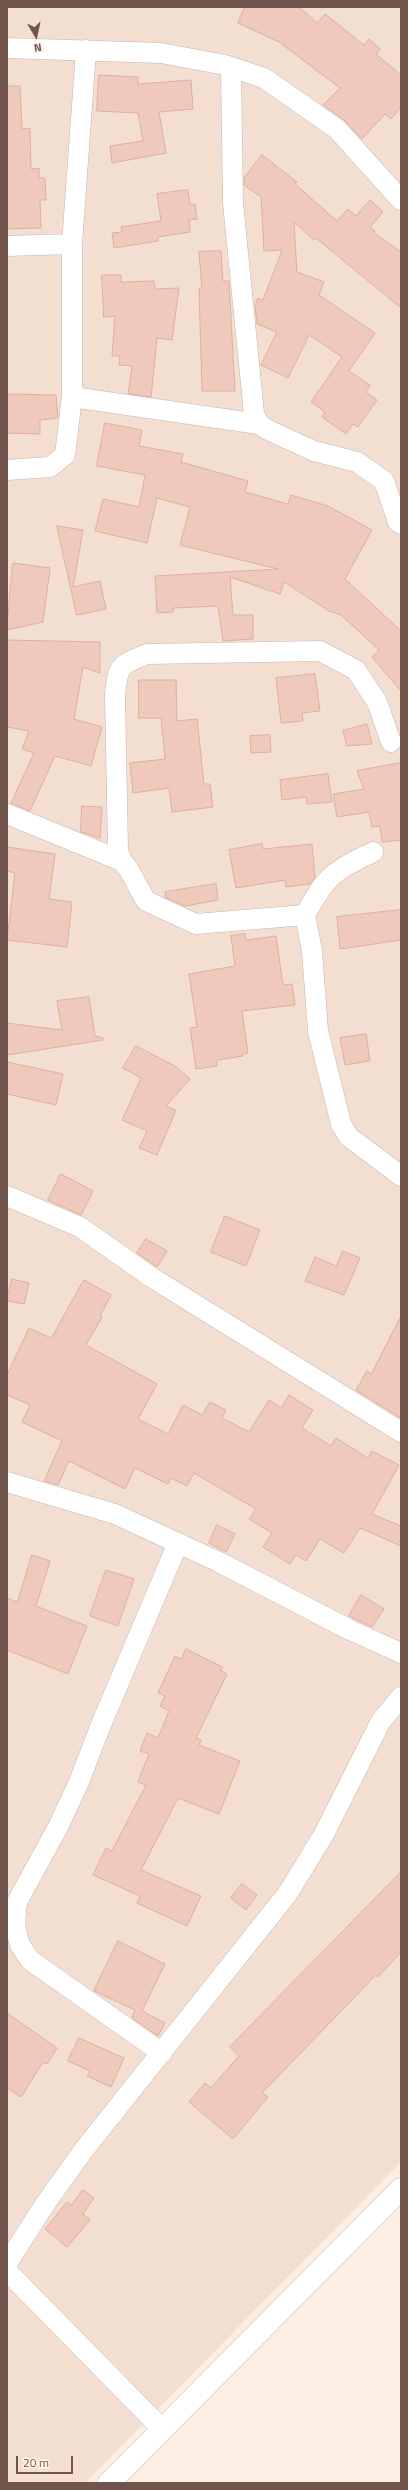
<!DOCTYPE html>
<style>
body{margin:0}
#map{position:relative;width:408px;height:2490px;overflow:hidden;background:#fbefe3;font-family:"Titillium Web",sans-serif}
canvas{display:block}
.frame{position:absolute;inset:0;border:8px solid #71544b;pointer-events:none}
.north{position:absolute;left:16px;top:16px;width:40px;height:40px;-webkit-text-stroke:3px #fef3e9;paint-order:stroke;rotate:171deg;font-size:11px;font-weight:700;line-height:16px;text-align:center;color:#71544b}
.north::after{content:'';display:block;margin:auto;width:14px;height:18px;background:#71544b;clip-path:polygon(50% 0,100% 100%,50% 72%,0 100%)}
.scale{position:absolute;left:16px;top:2456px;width:57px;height:18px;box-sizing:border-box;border:2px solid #71544b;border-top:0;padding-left:5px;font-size:12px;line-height:14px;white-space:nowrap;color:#71544b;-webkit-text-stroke:3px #fef3e9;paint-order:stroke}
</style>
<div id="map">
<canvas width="408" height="2490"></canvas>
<div class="frame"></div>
<div class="north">N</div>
<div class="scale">20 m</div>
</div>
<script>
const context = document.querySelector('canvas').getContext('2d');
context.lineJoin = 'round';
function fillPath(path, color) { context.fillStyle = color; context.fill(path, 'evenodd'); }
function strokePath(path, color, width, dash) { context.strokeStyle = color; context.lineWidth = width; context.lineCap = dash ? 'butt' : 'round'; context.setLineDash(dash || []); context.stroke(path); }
fillPath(new Path2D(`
 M7,7H401V2162L85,2483H7Z`), '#f2dfd2');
const building = new Path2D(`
 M245,7H299L317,23L325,14L364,45L369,39L380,49L376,54L401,75V107L391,119L385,114L362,139L344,120L323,105L340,88L279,42L238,23Z
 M99,75L138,77V84L191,80L193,109L159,112L166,153L112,163L110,146L143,141L138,113L97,111Z
 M7,86H20L22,129L30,128L31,169L39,168V178H45L46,200H40L41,228L7,229Z
 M262,155L297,182L295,184L337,221L348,209L356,216L370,200L383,212L370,227L375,231L373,232L401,252V308L316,238L314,240L294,222L297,272L324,282L319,295L375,333L349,371L370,385L366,392L377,400L358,427L353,424L346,434L322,417L325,412L311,402L342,357L309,335L288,378L261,365L277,332L257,324L255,306L258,298L263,300L282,250L264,251L261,197L244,185V178Z
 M188,190L190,205L195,204L197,219L189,220L190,232L158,237V241L114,248L112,233L122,232L121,227L161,221L157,194Z
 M221,251L223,281H229L235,391H202L199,288H202L199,252Z
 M102,275H121V282L154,281L155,289L179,288L172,340L157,338L151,397L128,394L132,366L119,365L120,356H112L115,316L104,317Z
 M7,394L56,395L58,418L40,420V434L7,433Z
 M105,423L142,430L139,446L183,454L181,462L248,481L245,492L288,504L291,495L328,506L372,530L345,579L401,631V691L372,657L379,650L341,615L329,611L284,582L280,594L230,577L233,615H253V639L223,641L218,606L173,608V612L157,613L155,576L278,569L180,545L190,507L157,498L147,543L95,531L103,499L139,507L145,475L97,466Z
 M57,526L83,530L73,587L100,581L106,609L77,615Z
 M13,563L50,568L43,622L7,630Z
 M7,640L100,642V673L83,667L74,719L102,727L91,766L55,756L30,811L11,803L34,753L22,749L29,731L7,727Z
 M315,674L320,711L302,713L303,721L281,723L276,678Z
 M139,680H176L177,721L197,719L204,784H210L213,807L172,812L169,788L133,793L130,763L165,759L161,718H139Z
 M367,724L372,744L347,746L343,731Z
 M270,735L271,752L251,753L250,736Z
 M401,763V840L382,842L380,826L372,827L369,812L337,817L333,794L364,789L357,771Z
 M328,774L332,802L307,804L306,797L282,800L280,780Z
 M82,806L102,807L100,838L81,832Z
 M262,844L263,849L312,844L315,877L310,884L286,887L285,880L236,888L229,850Z
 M7,847L55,854L49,899L72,902L67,947L7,940L15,873L7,871Z
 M216,884L218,900L185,906L166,898L165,892Z
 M401,910V940L340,949L337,917Z
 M245,934L246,940L276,936L283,985L292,984L295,1005L242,1011L248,1053L242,1054L243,1056L217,1060V1066L196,1069L190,1028L197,1027L189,974L235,966L231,936Z
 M89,997L95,1036L103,1038V1040L7,1055V1023L62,1030L57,1001Z
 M366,1034L370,1061L345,1065L340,1038Z
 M136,1046L175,1066L190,1079L166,1106L176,1110L157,1155L139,1148L147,1131L122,1120L141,1078L123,1068Z
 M7,1062L63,1074L56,1105L7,1094Z
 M61,1174L93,1191L81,1215L48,1200Z
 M225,1216L260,1230L246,1266L211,1252Z
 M146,1239L167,1251L157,1267L137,1253Z
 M343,1251L360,1258L344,1295L305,1281L315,1257L336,1266Z
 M12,1279L29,1283L24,1304L7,1301Z
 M84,1280L111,1295L100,1316L102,1317L86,1345L157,1384L138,1419L168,1434L183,1405L202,1415L210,1402L226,1410L222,1418L249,1432L269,1400L281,1408L289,1395L313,1410L302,1428L331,1446L336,1438L368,1458L372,1451L399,1465L372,1514L401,1526V1546L360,1528L344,1553L320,1539L306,1561L296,1555L290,1564L263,1547L272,1533L249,1519L256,1509L194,1473L187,1486L171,1478L168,1484L135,1468L125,1489L69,1461L58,1485L44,1481L62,1441L22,1422L30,1405L7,1395V1375L29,1328L51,1338Z
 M401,1316V1418L356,1390L367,1371L371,1374Z
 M217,1525L235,1534L226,1552L209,1543Z
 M32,1555L50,1561L36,1606L87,1626L68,1674L7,1650V1598L17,1602Z
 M106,1570L134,1579L118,1626L90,1616Z
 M361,1595L384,1609L372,1627L349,1616Z
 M186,1649L222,1667L221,1671L227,1674L196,1738L201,1740L199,1745L240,1761L219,1814L178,1798L141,1870L201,1896L187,1926L137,1903L140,1896L93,1875L106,1848L112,1851L146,1785L138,1782L149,1754L140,1751L147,1733L158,1738L169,1711L160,1706L165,1696L158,1693L175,1656L181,1659Z
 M401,1872V1952L378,1977L376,1975L262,2093L268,2097L233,2139L189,2102L205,2083L211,2088L239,2056L230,2047Z
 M242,1884L257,1895L246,1910L231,1898Z
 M118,1941L165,1964L142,2011L165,2023L158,2036L132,2018L135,2010L94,1991Z
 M7,2013L57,2048L47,2064L43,2062L21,2097L7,2088Z
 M79,2038L124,2058L111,2087L87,2076L90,2071L68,2061Z
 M83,2190L94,2198L83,2214L90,2220L67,2247L45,2229L67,2202L71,2205Z`);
fillPath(building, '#efcabc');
strokePath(building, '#e0af9e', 1);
const street = new Path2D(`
 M7,48L161,53L225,65L264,78L337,129L401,200
 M231,67L233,203L254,414L259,424L268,430L314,451L357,462L384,481L398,522L401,524
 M7,246L72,244
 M72,397L259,424
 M7,470L50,467L65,455L72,397V244L86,50
 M7,814L122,861L129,870L146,901L196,924L305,915
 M373,852C332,872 327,875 305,915L312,951L318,1031L341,1124L349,1137L401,1176
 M122,861L118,851L115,695C118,665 119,665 147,654L320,651L356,670L377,702L391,742
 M7,1196L80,1227L151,1277L401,1432
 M7,1482L115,1514L219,1562L350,1630L401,1653
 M162,2053L30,1960L20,1945L15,1926L17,1902L58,1827L79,1782L100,1727L178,1543
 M7,2264L45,2204L83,2151L288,1893L324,1834L381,1721L401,1697
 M7,2271L162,2429`);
const secondary = new Path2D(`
 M109,2483L401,2189`);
strokePath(street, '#cbb5aa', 21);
strokePath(secondary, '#d0b7ab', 23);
strokePath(street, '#fff', 20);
strokePath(secondary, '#fff', 22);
</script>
